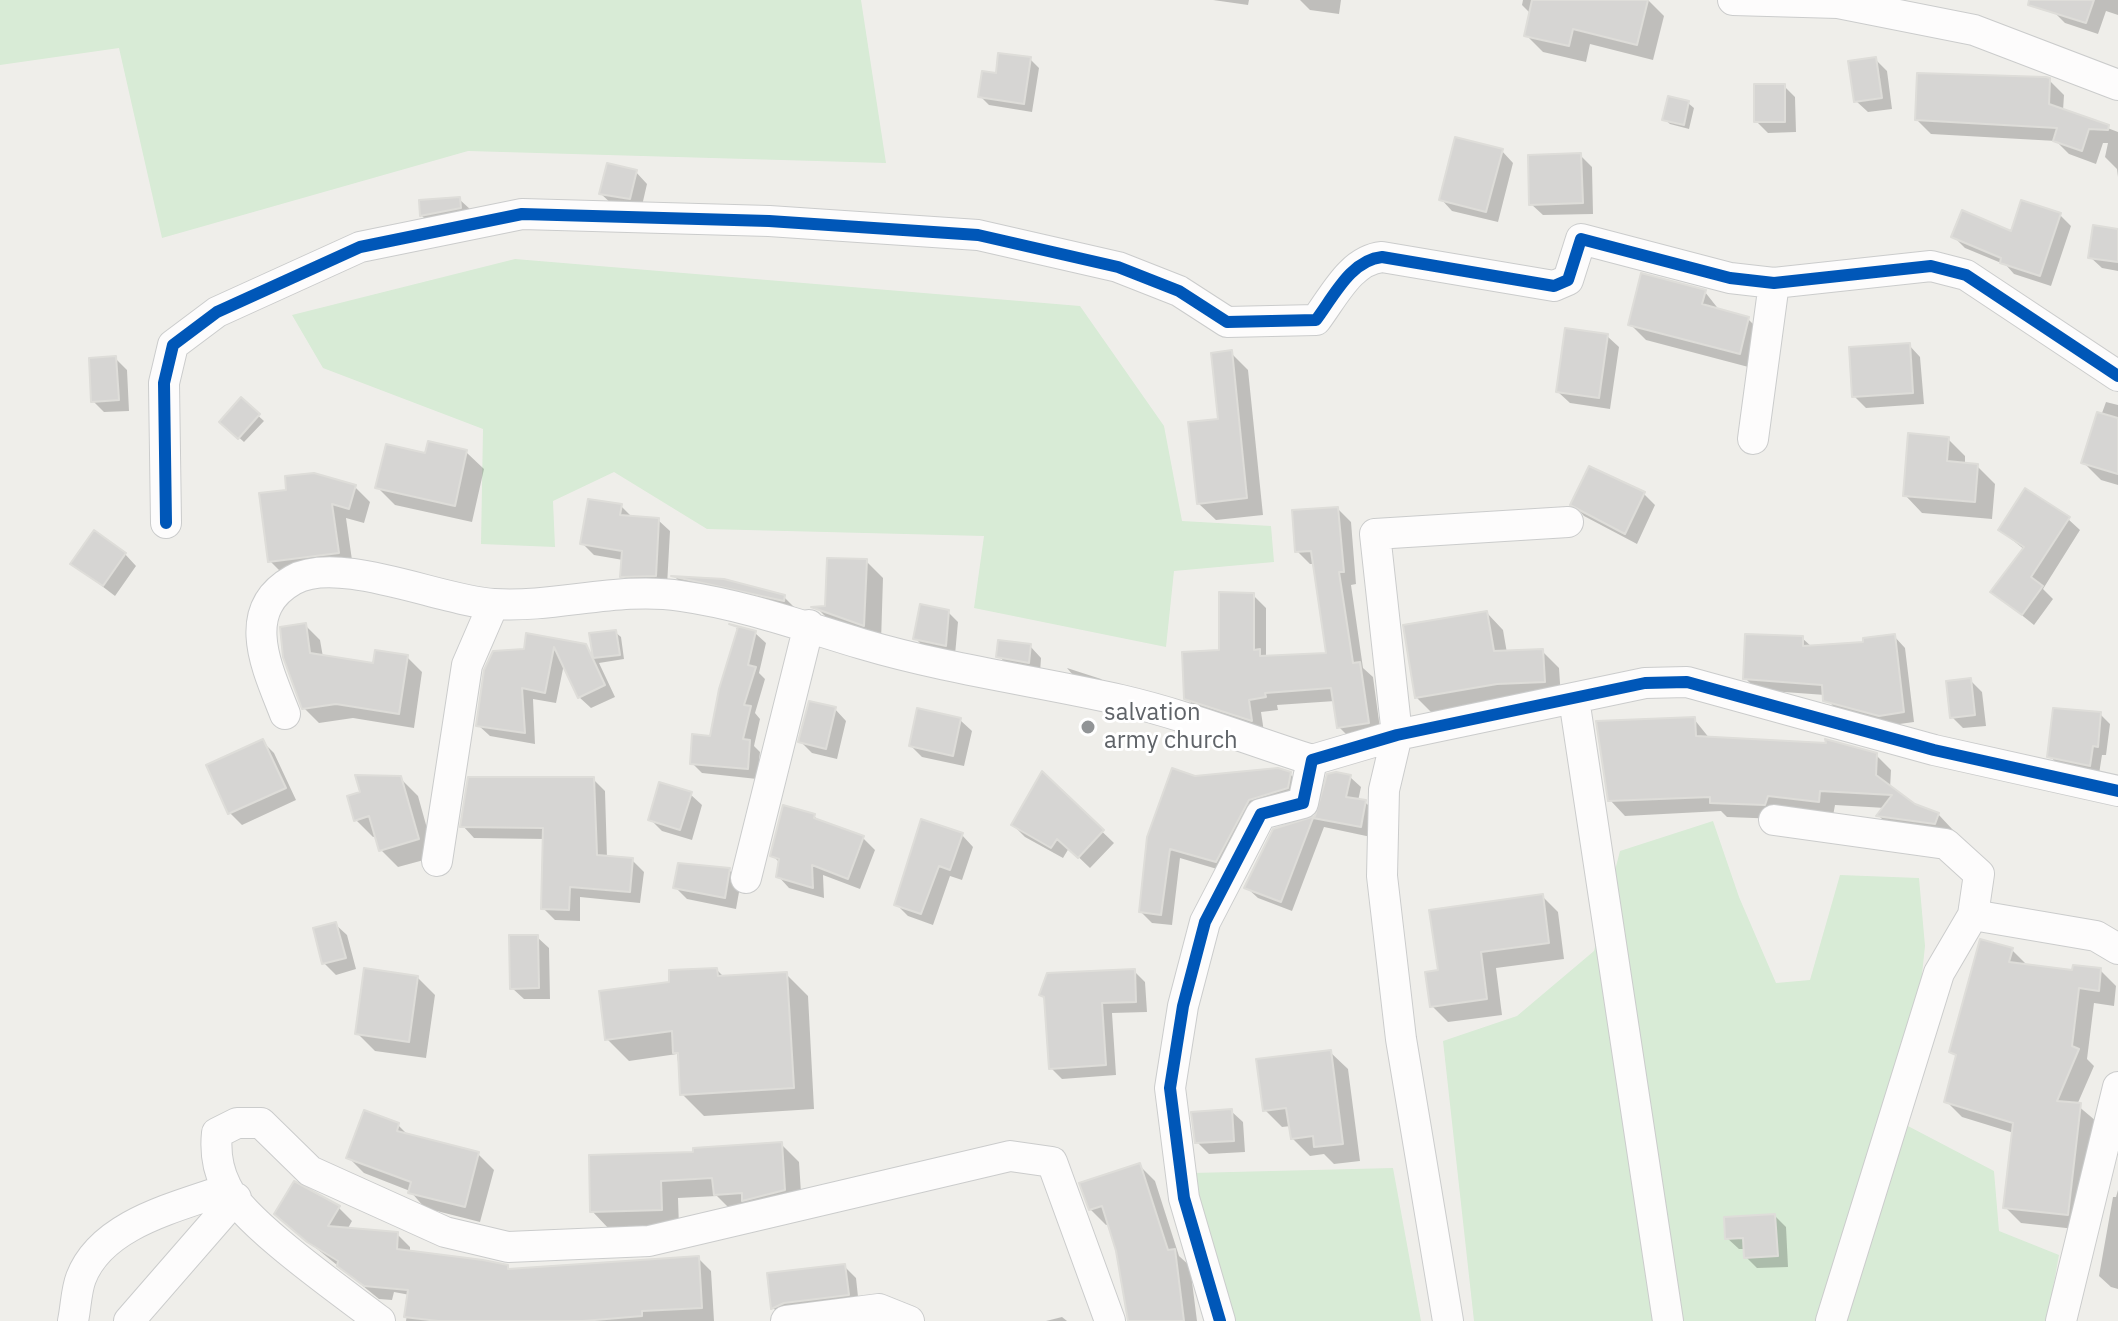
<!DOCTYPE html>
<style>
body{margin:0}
canvas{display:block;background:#efeeea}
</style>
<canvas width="2118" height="1321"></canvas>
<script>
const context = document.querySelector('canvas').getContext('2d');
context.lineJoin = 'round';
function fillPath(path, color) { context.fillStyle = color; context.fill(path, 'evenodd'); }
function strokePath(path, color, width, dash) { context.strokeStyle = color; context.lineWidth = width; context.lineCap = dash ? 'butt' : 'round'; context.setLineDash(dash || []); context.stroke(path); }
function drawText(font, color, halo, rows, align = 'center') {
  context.font = font + ' "IBM Plex Sans",sans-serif'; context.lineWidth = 6; context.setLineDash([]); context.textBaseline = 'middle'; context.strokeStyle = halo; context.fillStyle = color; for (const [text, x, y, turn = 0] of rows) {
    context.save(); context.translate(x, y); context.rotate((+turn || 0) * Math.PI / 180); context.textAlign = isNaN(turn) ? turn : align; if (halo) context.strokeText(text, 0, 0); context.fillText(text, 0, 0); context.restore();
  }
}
fillPath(new Path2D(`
 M0,0H861L886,163L468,151L162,238L119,48L0,65Z
 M515,259L1080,306L1164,426L1182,521L1271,526L1274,562L1174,571L1166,647L974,608L984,536L707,529L614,472L553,501L555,547L481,544L483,429L323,368L292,315Z
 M1713,821L1739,897L1776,983L1810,980L1840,875L1919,878L1925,946L1906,1125L1994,1171L1999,1231L2059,1255L2047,1321H1474L1443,1041L1517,1016L1594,951L1620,851Z
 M1393,1168L1421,1321H1234L1192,1173Z`), '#d8ebd6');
fillPath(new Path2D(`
 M1213,0H1249L1248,5Z
 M1300,0H1341L1339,14L1310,10Z
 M1523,0H1648L1664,16L1653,60L1590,44L1586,62L1543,52L1526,35L1531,14L1522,5Z
 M2057,0H2118V15L2106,11L2098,34L2065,23L2053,11Z
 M1030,59L1039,68L1032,112L989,105L980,96L997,76Z
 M1875,59L1887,71L1892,109L1868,112L1856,101Z
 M2049,80L2064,95L2063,111L2118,132V177L2117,169L2105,157L2108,143H2103L2096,164L2069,154L2056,141L1931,134L1917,120Z
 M1784,86L1795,97L1796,132L1768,133L1756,121Z
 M1688,103L1694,108L1689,129L1670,124L1664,119Z
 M1502,151L1513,163L1498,222L1452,211L1441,199Z
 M1580,155L1592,167L1593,214L1543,215L1531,204Z
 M636,172L647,184L641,210L613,205L601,194Z
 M459,199L471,210L433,227L422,216Z
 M2060,215L2071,226L2051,286L2014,274L2006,265L1965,248L1954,237L2012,234Z
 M2118,231V271L2102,268L2090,257Z
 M1705,292L1720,311L1748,319L1764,335L1756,369L1646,340L1630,324Z
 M1607,336L1619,347L1610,409L1570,403L1558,392Z
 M1909,345L1920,357L1924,404L1866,408L1854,396Z
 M1231,353L1248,370L1263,515L1216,520L1198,503L1220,421Z
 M115,358L127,370L129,411L104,412L93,401Z
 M241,400L264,421L244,442L222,422Z
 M2106,402L2118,405V485L2101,480L2084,463Z
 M1948,439L1965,456V465L1977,466L1995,484L1992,519L1922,513L1905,495Z
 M466,452L484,469L472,522L395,505L378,488L427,455Z
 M355,487L370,502L364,523L346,518L353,567L285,576L270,561L262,495Z
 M1644,494L1655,505L1637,544L1584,516L1573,504Z
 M621,506L633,518L658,520L670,531L667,586L634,587L623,576V560L594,555L582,543Z
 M1338,509L1351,522L1356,584L1351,585L1363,668L1373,677L1381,736L1352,740L1339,727L1335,701L1277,705L1278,710L1261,712L1264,732L1200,711L1186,698L1221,652L1253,595L1266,608V658L1328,655L1315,564H1310L1297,551Z
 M2068,519L2080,530L2043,589L2053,599L2034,625L1993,592L2025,550L2000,530Z
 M125,554L136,566L115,596L73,564Z
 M866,561L883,578L881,642L831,622L816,607L827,608Z
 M676,578L724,581L784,597L796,609L685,587Z
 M948,612L958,622L955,655L925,648L915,638Z
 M1487,613L1503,630L1507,653L1542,651L1559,668L1561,698L1433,714L1416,697Z
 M305,625L320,640L323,657L375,666L407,657L422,672L414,728L353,718L319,723L304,708Z
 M736,628L755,633L766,643L759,673L765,679L755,713L760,719L754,746L760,752L757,779L702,773L692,763L711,738L739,631Z
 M615,632L621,637L624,659L599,663L615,697L591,708L579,697L564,664L556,703L533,699L535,744L490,736L478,725L525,650L528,636L585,646L594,656Z
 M1894,636L1905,648L1914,722L1892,725L1837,712L1825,695L1757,690L1745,678L1802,638L1812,647L1866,644Z
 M1030,646L1041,658L1040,673L1010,668L999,656Z
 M1067,668L1101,679L1109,687L1078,681Z
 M1970,680L1982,692L1986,726L1963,728L1952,717Z
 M835,709L846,721L837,759L812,753L801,742Z
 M2100,714L2110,724L2106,755H2102L2099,774L2059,766L2050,756Z
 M1694,719L1710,739L1876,755L1891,770L1890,789L1914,806L1938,814L1953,830L1950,838L1894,831L1879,816L1885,808L1835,805L1833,816L1780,819L1727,817L1721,811L1625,816L1610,800Z
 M960,720L972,731L964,766L922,757L911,746Z
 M262,741L274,753L296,800L242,825L230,813L209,766Z
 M1042,774L1114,843L1090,868L1069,848L1063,858L1025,837L1013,825Z
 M1290,774L1301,785L1227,872L1180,858L1172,925L1152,923L1141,912L1195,778Z
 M1350,777L1361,787L1358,801L1365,802L1376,813L1371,837L1324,827L1292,911L1258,898L1247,888L1275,831L1317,818Z
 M400,778L418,796L435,857L398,867L381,850L377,836L373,837L356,820Z
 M593,779L605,791L607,858L632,860L644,872L640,903L580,897V921L555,920L543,908L545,839L474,838L463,826Z
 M690,794L702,805L692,840L662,831L650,819Z
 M814,816L821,823L863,838L875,850L860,889L823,875L824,898L789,888L778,876L780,863L772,855Z
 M962,835L973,847L962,880L950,876L933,925L908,916L896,904Z
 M729,870L741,881L736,909L687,899L676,888Z
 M1542,896L1558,912L1564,959L1496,968L1502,1015L1448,1022L1432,1006L1440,972Z
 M335,924L347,935L356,969L336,975L324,963Z
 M537,937L549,948L550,999H524L512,988Z
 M2012,950L2029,967L2074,972L2100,970L2116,986L2114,1006L2094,1003L2087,1059L2094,1066L2077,1105L2096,1121L2084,1230L2021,1223L2005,1207L2014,1133L1962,1117L1946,1101L1958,1058L1951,1051Z
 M717,970L724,977L786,974L808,996L814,1109L704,1116L682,1094L677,1054L629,1061L607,1039Z
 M1134,971L1145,982L1147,1012L1112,1013L1116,1075L1062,1079L1051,1068L1046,1000L1041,995Z
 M418,978L435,995L426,1058L375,1051L357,1033Z
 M1330,1052L1348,1069L1360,1161L1334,1164L1324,1154L1310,1156L1292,1138L1291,1126L1282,1127L1265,1110Z
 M1231,1111L1243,1122L1245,1152L1209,1154L1197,1142Z
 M398,1125L409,1136L478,1154L494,1170L480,1222L425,1208L410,1191L364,1173L349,1158Z
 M781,1144L799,1162L802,1208L733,1212L717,1196L678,1198L679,1227L609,1229L592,1211L695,1154Z
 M1140,1166L1155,1181L1179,1256L1190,1266L1197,1321H1201H1139L1110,1224L1106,1225L1090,1209Z
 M295,1183L339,1208L352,1221L347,1230L397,1234L410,1247V1253L507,1267L511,1271L698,1258L711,1271L714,1321H406L410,1295L394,1292L392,1300L379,1299L290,1227Z
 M2118,1190V1289L2111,1287L2099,1276L2113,1197H2116Z
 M1775,1216L1786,1227L1788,1267L1757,1268L1746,1257L1745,1249H1739L1727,1238Z
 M844,1266L856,1278L859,1306L785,1319L773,1308L770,1275Z
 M1062,1317L1067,1321H1046Z`), '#0003');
const building = new Path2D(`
 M1532,0H1648L1637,45L1573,29L1569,46L1524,36Z
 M2029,0H2094L2086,23L2028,5Z
 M998,53L1031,57L1024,104L978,97L982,71L996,73Z
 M1876,57L1882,98L1854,102L1848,61Z
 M1917,73L2046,77L2050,78L2049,104L2109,125L2108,130L2089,129L2082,151L2053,141L2057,128L1915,120Z
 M1754,84H1785V122H1754Z
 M1668,96L1689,101L1684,125L1662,120Z
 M1455,137L1503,149L1486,212L1439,200Z
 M1581,153L1583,203L1529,205L1528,155Z
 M607,163L637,170L630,199L599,194Z
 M460,197L461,208L420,216L419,200Z
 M2021,200L2061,213L2040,276L2000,263L2001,258L1951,237L1962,210L2011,231Z
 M2093,225L2118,229V262L2088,258Z
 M1641,273L1706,290L1702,304L1749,317L1740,354L1628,325Z
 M1565,328L1608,334L1599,398L1556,392Z
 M1910,343L1913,393L1852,397L1849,347Z
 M1232,350L1247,498L1197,504L1188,422L1218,419L1211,353Z
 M116,356L119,400L91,402L89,358Z
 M241,397L260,414L238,439L219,422Z
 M2097,412L2118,418V474L2081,463Z
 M1908,433L1949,437L1947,461L1978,464L1975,502L1903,496Z
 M428,441L467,450L455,506L375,488L386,444L425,453Z
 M1589,466L1645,492L1625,534L1570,505Z
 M314,473L356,485L349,509L332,504L339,553L268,562L259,493L286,490L285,476Z
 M2025,488L2070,517L2031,577L2043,586L2022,615L1990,592L2024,547L1998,530Z
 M588,499L622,504L620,515L659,518L656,576L620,577L622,551L580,544Z
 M1338,507L1344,572H1339L1353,663L1360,662L1369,723L1337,728L1331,688L1265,693L1266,697L1249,700L1252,721L1184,699L1182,652L1219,650V592L1254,593V650L1260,649V656L1326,653L1311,551L1295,552L1292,510Z
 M94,530L126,553L103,586L70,564Z
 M827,558L867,559L864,626L811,607L825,606Z
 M671,576L724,579L785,595L784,601Z
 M920,604L949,610L946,646L913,639Z
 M1487,611L1494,651L1543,649L1545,682L1497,684L1415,698L1403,625Z
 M306,623L310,653L373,663L375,650L408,655L399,714L336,704L302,709L283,657L280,627Z
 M729,624L756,631L748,665L756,667L744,705L751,706L743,739L750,740L748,769L690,764L692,734L710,736L719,689L738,627Z
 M616,630L620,655L593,658L589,633Z
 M526,633L586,644L605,685L578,698L554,647L545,693L522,688L525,733L476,726L484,670L493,651L524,649Z
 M1745,634L1803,636V646L1863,642V638L1895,634L1904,712L1879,716L1823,701L1822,685L1743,679Z
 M998,640L1031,644L1029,663L996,657Z
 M1971,678L1975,715L1950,718L1946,681Z
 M809,701L836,707L826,749L798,742Z
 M917,708L961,718L953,756L909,746Z
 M2053,708L2101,712L2098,747L2093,746L2090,766L2047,757Z
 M1695,717L1696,736L1826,743L1825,739L1877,753L1876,775L1915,804L1939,813L1935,824L1876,816L1892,795L1820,791L1819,802L1768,796L1765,805L1710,803V797L1608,801L1596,721Z
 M263,739L286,788L228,814L206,765Z
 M1172,768L1195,776L1278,768L1291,772L1288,788L1249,800L1216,862L1170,849L1161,915L1139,912L1147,837Z
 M1042,771L1104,830L1078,858L1057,839L1051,848L1011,825Z
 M1336,772L1351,775L1346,797L1366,800L1361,827L1313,818L1281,902L1244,888L1273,829L1315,816L1327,774Z
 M355,775L401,776L419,839L379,851L369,816L354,821L347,796L360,792Z
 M468,777H594L597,855L633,858L630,892L570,887L569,910L541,909L543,828L460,827Z
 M659,782L692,792L680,830L648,820Z
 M783,805L815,814L814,818L864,836L848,879L812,865L813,888L776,877L779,859L770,856Z
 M921,819L963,833L950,870L939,866L921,914L894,905Z
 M678,863L730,868L725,898L673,888Z
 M1543,894L1549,943L1481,952L1487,999L1430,1007L1425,972L1438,970L1429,910Z
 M336,922L346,958L322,964L313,928Z
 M509,935H538L539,988L510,989Z
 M1980,939L2013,948L2009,962L2072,970L2073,965L2101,968L2099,991L2079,988L2072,1046L2079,1049L2057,1101L2081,1103L2068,1215L2003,1208L2013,1123L1944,1102L1956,1055L1949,1052Z
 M364,968L418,976L409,1042L355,1034Z
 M717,968L718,976L787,972L794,1088L680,1095L678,1053H673L672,1031L605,1040L599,991L669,982V970Z
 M1135,969L1136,1002L1102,1003L1106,1065L1049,1069L1044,997L1039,995L1047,973Z
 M1331,1050L1343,1144L1314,1147L1313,1136L1291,1139L1286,1108L1263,1111L1256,1059Z
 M1232,1109L1234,1141L1195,1143L1191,1112Z
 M364,1110L399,1123L397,1131L479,1152L465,1207L408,1193L411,1182L346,1158Z
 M782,1142L785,1190L742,1201V1193L714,1195L712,1178L661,1181L662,1210L590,1212L589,1155L693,1152V1148Z
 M1140,1163L1168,1250L1175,1249L1184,1321H1128L1116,1251L1102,1206L1089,1210L1079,1183Z
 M294,1181L340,1206L328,1226L398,1232L397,1249L483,1260L508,1265V1269L699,1256L702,1308L642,1311V1316L583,1321H438L404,1317L408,1290L364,1286L337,1266L338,1261L307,1242L274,1214Z
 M1775,1214L1778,1256L1744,1258L1743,1238L1725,1239L1724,1217Z
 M845,1264L849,1295L784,1303L771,1309L767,1273Z`);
fillPath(building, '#d6d5d3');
strokePath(building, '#deddd9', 2);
const minor = new Path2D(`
 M1733,0L1838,3L1974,30L2118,85
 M1753,439L1774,283
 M166,523L164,383L173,345L217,312L360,247L522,214L769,221L978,235L1118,267L1179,291L1227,322L1316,320C1334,296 1351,260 1382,257L1554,286L1568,280L1581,239L1730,278L1774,283L1931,266L1966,275L2118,376
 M1574,699L1668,1321
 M285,714C268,670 238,611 293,580C339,554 444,602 494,604C556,608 620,586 681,596C744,605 802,626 862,644C946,669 1036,681 1121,700C1186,715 1249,740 1312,760
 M1774,820L1946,844L1979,874L1973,915
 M437,861L467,665L493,605
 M746,878L809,625
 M73,1321C76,1307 76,1291 81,1278C102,1223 178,1207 227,1189
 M129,1321L236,1198
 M380,1321C345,1294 243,1223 226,1186C217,1168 215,1152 217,1133L237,1123H261L310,1171L445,1232L508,1247L649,1241L1010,1156L1052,1162L1110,1321
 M786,1321L879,1309L909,1321
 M1220,1321L1184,1198L1170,1088L1183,1006L1205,922L1261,814L1303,803L1312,760L1397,735L1645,683L1687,682L1934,750L2118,791
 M1448,1321L1401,1039L1382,876L1384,790L1397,735L1375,534L1568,522
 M1831,1321L1939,973L1973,915L2096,936L2118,949
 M2061,1321L2118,1087`);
strokePath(minor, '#cbcccc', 32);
strokePath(minor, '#fdfcfc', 30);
strokePath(new Path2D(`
 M166,523L164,383L173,345L217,312L360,247L522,214L769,221L978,235L1118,267L1179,291L1227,322L1316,320C1334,296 1351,260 1382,257L1554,286L1568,280L1581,239L1730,278L1774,283L1931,266L1966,275L2118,376
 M1220,1321L1184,1198L1170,1088L1183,1006L1205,922L1261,814L1303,803L1312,760L1397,735L1645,683L1687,682L1934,750L2118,791`), '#0057b8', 12);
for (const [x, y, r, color] of [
 [1088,727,8,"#919496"]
]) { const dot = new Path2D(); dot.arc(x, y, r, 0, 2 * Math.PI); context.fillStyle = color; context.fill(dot); strokePath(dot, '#fff', 3); }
drawText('24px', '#5f6368', '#fff', [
 ["salvation",1104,713],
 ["army church",1104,741]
], 'left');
</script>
